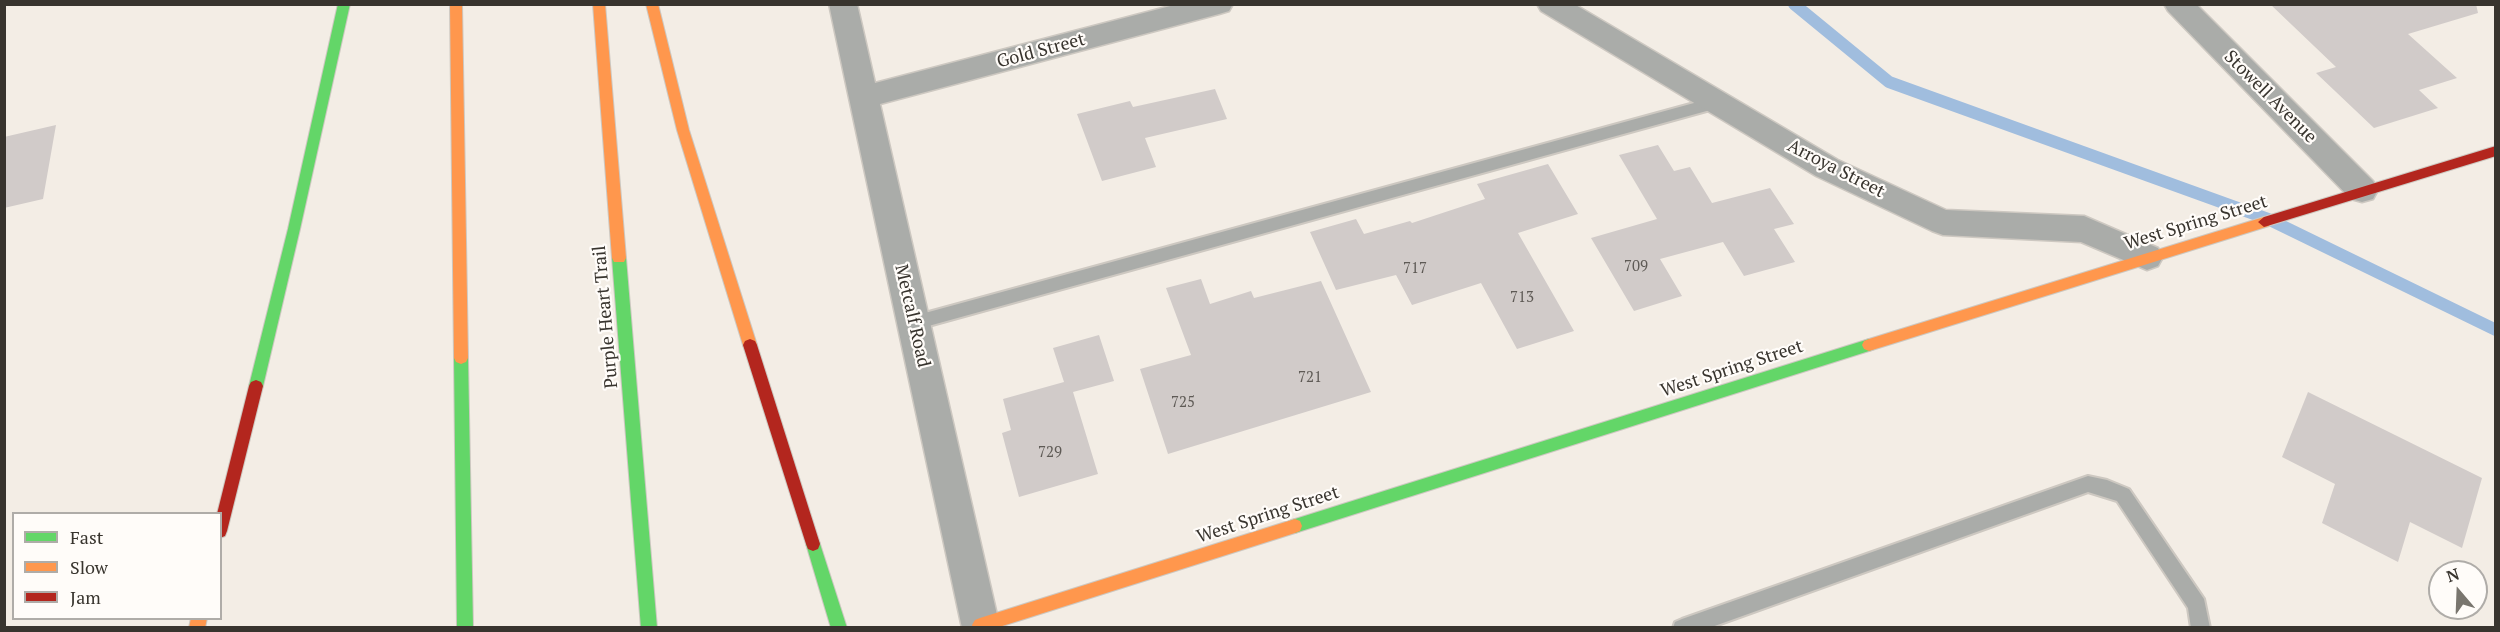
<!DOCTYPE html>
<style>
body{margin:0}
#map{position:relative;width:2500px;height:632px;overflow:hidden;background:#f3ede5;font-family:"PT Serif",serif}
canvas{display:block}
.frame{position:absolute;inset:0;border:6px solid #38342e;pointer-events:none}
.legend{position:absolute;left:12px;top:512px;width:210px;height:108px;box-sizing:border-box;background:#fffcf9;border:2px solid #afaca8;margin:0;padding:8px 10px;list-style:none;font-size:18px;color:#38342e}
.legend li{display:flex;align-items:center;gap:12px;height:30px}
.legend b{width:30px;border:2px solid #afaca8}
.north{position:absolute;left:2428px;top:560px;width:60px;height:60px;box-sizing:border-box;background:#fffcf9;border:2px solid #afaca8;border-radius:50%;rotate:341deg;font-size:16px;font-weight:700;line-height:24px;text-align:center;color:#38342e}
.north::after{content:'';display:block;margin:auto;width:21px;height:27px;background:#79756e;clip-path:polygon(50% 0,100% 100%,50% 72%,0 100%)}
</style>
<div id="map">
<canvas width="2500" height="632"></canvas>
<div class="frame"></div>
<ul class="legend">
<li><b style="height:8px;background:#63d668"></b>Fast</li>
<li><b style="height:8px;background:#ff974d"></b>Slow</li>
<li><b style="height:8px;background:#b3261e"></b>Jam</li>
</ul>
<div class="north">N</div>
</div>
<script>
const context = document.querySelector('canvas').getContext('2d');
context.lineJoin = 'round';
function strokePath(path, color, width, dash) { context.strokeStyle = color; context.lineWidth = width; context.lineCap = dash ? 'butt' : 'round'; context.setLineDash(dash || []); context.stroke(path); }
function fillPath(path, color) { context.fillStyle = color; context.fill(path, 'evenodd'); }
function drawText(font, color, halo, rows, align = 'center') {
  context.font = font + ' "PT Serif",serif'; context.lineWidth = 4.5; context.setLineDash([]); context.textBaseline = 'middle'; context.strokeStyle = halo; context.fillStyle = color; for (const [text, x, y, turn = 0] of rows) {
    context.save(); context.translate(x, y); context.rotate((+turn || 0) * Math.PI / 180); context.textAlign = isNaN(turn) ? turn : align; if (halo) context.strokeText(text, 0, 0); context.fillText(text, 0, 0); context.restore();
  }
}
strokePath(new Path2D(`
 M1794,4L1889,82L2268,219L2496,330`), '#a0bdde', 12);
fillPath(new Path2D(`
 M2270,4H2476L2478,13L2408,34L2457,78L2419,90L2438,108L2374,128L2316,73L2336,67Z
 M1215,89L1227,119L1145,138L1156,167L1102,181L1077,114L1130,101L1133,107Z
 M56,125L43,199L4,208V137Z
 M1658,145L1674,171L1690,167L1712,203L1770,188L1794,224L1774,229L1795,262L1744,276L1723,242L1660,259L1682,296L1634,311L1591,238L1657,219L1619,155Z
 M1548,164L1578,214L1518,233L1574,331L1517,349L1481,283L1412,305L1396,275L1336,290L1310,232L1356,219L1364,234L1410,221L1412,223L1485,199L1477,184Z
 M1201,279L1210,304L1251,291L1254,298L1321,281L1371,392L1168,454L1140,369L1191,355L1166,288Z
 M1099,335L1114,381L1073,392L1098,474L1019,497L1002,433L1011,430L1003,399L1064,382L1053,348Z
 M2308,392L2482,478L2462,548L2410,522L2398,562L2322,523L2335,484L2282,457Z`), '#d1cbc9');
const lane = new Path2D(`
 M1716,97L1721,99L1723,103L1721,107L914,330L908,328L906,323L908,318L914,316Z
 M2088,476L2107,480L2129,489L2204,599L2210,628H2191L2188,608L2117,501L2088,492L1709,628H1673L1675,622L1682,619Z`);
const street = new Path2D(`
 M829,4H857L875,83L1178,4H1233L1229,11L1219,14L880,104L1000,628H962Z
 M1537,4H1574L1838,160L1946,210L2084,216L2158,248L2163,257L2158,266L2147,270L2081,242L1943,235L1932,231L1816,176L1541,11Z
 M2164,4H2196L2373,181L2378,190L2373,199L2362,202L2351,199L2168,11Z`);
const fast = new Path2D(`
 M338,4H350L300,229L263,386L261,390L256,392L251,390L249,386L288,229Z
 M619,253L624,254L626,258L657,628H641L612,258L614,254Z
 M1869,339L1874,341L1876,345L1874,349L1869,351L1295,533L1290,531L1288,526L1290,521L1295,519Z
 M461,352L466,354L468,358L473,628H457L454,358L456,354Z
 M813,537L818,539L820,544L847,628H831L806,544L808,539Z`);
const slow = new Path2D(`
 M450,4H462L468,358L466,362L461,364L456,362L454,358Z
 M593,4H605L626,258L624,262H614L612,258Z
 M646,4H658L689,130L757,345L755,349L750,351L745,349L743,345L677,130Z
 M2264,217L2270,222L2269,226L1869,351L1864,349L1862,345L1864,341L1869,339Z
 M1295,519L1300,521L1302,526L1300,531L1295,533L996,628H973L972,625L975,620L980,618Z
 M191,618H207L205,628H189Z`);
const jam = new Path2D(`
 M2496,146V156L2264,227L2258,222L2264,217Z
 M750,339L755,341L757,345L820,544L818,549L813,551L808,549L806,544L743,345L745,341Z
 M256,380L261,382L263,386L227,531L225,536L220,538V514H217L249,386L251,382Z`);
strokePath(lane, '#cdc8c1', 4);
strokePath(street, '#cdc8c1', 3);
strokePath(fast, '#cdc8c1', 2);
strokePath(slow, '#cdc8c1', 2);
strokePath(jam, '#cdc8c1', 2);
fillPath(lane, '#aaaca9');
fillPath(street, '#aaaca9');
fillPath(fast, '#63d668');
fillPath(slow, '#ff974d');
fillPath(jam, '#b3261e');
drawText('15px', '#5e5a55', null, [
 ["709",1636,267],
 ["717",1415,269],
 ["713",1522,298],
 ["721",1310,378],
 ["725",1183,403],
 ["729",1050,453]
]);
drawText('18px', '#38342e', '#fffcf9', [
 ["Gold Street",1041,51,-15],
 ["Stowell Avenue",2270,97,45],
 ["Arroya Street",1836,169,27],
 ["West Spring Street",2196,223,-17],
 ["Metcalf Road",912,316,77],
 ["Purple Heart Trail",606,317,-95],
 ["West Spring Street",1732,369,-18],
 ["West Spring Street",1268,515,-18]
]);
</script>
